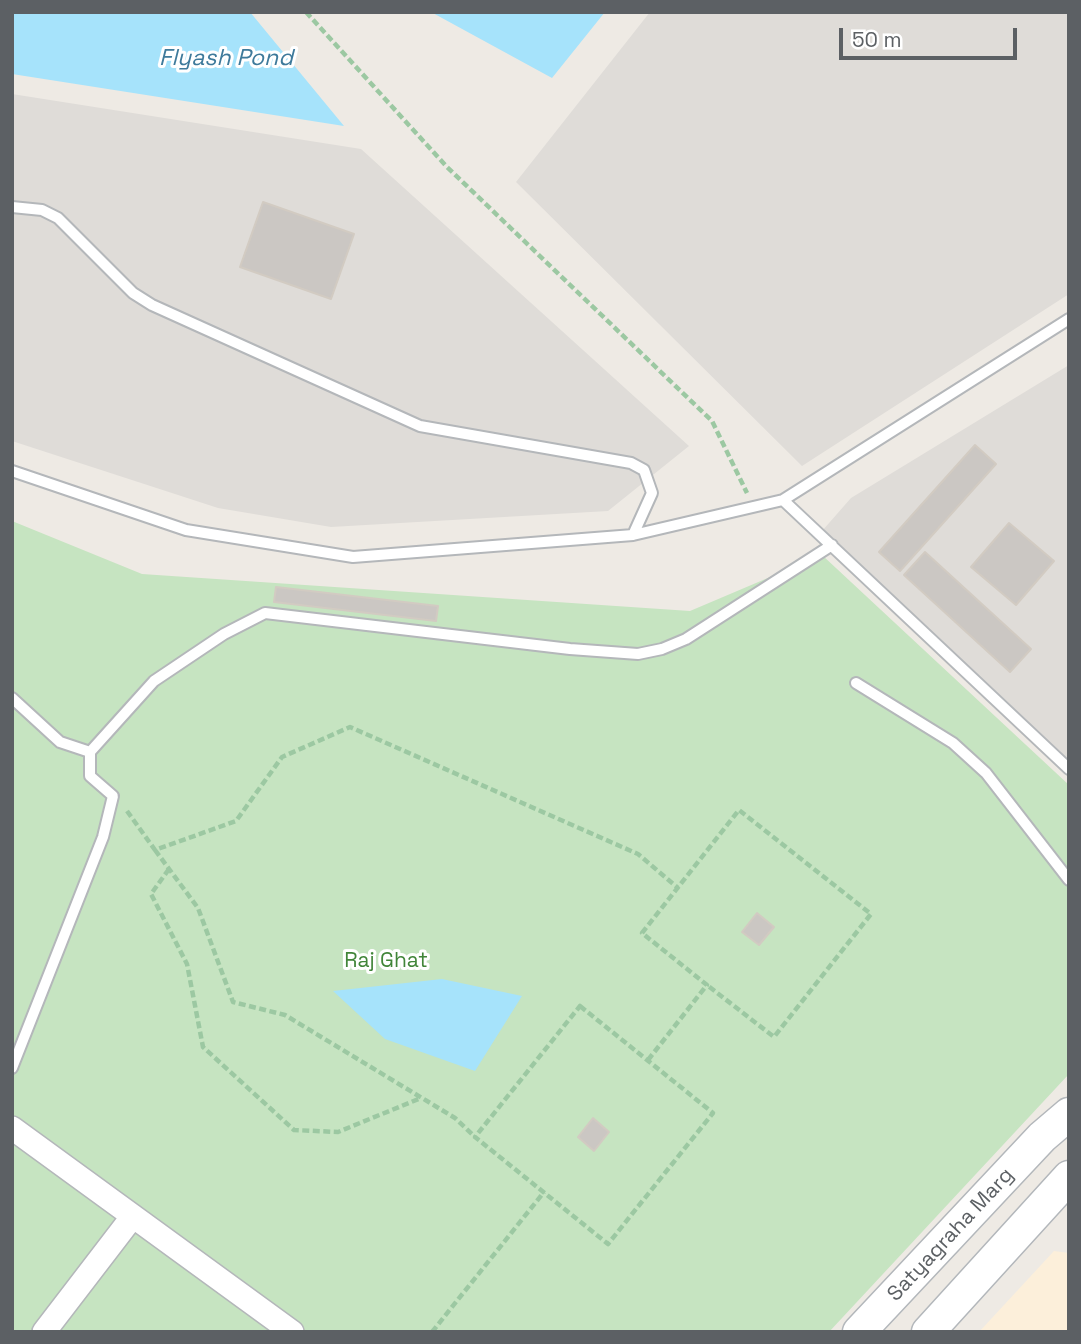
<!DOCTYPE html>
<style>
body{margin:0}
#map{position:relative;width:1081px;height:1344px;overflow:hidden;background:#eeeae4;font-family:"Space Grotesk",sans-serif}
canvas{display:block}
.frame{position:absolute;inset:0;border:14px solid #5c6064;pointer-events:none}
.scale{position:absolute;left:839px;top:28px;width:178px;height:32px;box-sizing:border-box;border:4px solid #5c6064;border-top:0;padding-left:9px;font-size:21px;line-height:24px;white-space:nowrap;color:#5c6064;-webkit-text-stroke:5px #fff;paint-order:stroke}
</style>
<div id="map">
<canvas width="1081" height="1344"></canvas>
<div class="frame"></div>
<div class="scale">50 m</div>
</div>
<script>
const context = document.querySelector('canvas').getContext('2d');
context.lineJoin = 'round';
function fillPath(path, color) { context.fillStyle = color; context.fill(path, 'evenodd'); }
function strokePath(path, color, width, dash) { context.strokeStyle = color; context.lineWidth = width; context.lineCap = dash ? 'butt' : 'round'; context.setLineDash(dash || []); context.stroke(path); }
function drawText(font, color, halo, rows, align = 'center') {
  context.font = font + ' "Space Grotesk",sans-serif'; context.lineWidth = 6; context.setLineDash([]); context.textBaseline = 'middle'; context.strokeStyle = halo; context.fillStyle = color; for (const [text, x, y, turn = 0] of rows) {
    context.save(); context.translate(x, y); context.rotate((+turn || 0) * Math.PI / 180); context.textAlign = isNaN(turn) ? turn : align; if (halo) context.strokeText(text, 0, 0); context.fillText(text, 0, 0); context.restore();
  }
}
fillPath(new Path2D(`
 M1054,1251L1069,1253V1332H979Z`), '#fcefda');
fillPath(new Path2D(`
 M650,12H1069V294L802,466L516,182Z
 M12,94L361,149L689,446L608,511L331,527L218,508L12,441Z
 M1069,365V765L815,539L851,498Z`), '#dfdcd8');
fillPath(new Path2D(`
 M12,521L142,574L690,611L822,555L1069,785V1074L829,1332H12Z`), '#c6e4c1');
fillPath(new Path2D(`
 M12,12H250L344,126L12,74Z
 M431,12H605L552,78Z
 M442,979L522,996L475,1071L385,1039L333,991Z`), '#a6e3fb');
const building = new Path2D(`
 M263,202L354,234L331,299L240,267Z
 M975,445L996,464L900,571L879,552Z
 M1009,523L1054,561L1016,605L971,567Z
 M925,552L1031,649L1010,672L904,575Z
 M276,587L438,606L436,621L274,602Z
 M757,913L774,927L759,945L742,932Z
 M593,1118L609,1132L594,1151L578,1137Z`);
fillPath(building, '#cbc7c3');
strokePath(building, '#d2cbc2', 2);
const lane = new Path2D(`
 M12,207L42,210L58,218L133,293L152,305L420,426L631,463L644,470L652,493L633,535
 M12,471L186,530L353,557L633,535L783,500L1069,319
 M783,500L1069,769
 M856,683L953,743L986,773L1069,880
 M12,698L60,742L90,752
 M12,1068L103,837L113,796L90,776V752L154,681L224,634L265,613L570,649L638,654L662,649L686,639L832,545`);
const street = new Path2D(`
 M12,1128L292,1332
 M44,1332L133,1216`);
const secondary = new Path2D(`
 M859,1332L1042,1137L1069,1114
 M928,1332L1069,1177`);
strokePath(lane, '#b4b7ba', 14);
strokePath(street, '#b4b7ba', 26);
strokePath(secondary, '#b3b7bb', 35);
strokePath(new Path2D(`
 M306,12L447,167L712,421L747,493
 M127,811L155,850L236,821L282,757L350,727L638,854L678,888
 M155,850L198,908L233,1002L285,1015L455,1118L475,1137
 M169,869L151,894L187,964L203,1047L294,1130L338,1132L421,1098
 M580,1006L713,1113L608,1244L475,1137Z
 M648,1060L707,985L642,933L739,810L871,914L774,1037L707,985
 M432,1332L544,1192`), '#9cc8a2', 4.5, [7, 3.5]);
strokePath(lane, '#fff', 10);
strokePath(street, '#fff', 23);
strokePath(secondary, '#fff', 32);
drawText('21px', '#418539', '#fff', [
 ["Raj Ghat",386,961]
]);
drawText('21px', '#5c6064', '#fff', [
 ["Satyagraha Marg",951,1235,-47]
]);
drawText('italic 23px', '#3e7a9b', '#fff', [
 ["Flyash Pond",226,59]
]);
</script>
